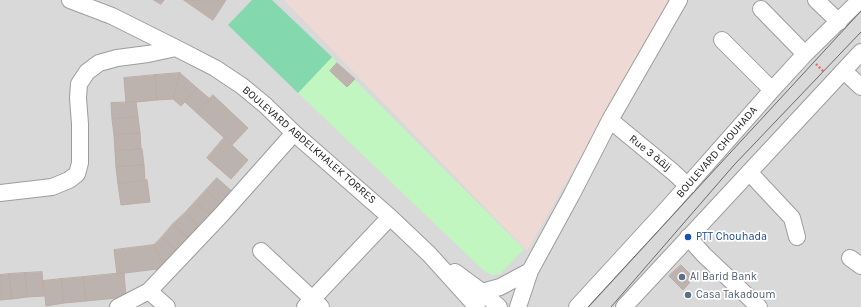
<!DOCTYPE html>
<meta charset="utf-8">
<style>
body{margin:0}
canvas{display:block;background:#ede8e2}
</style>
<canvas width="861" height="307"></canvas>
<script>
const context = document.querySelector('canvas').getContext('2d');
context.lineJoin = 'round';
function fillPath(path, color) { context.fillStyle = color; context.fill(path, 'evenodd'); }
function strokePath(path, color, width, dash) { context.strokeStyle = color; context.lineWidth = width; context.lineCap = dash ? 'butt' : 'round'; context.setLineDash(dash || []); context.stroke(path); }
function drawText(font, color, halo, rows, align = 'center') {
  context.font = font + ' Karla,Cairo,sans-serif'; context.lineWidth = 3.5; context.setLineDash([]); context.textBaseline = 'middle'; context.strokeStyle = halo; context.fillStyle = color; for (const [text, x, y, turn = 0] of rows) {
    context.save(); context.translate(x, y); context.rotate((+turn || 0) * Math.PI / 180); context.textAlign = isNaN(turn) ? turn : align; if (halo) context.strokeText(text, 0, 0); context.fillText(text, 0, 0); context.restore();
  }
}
fillPath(new Path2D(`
 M0,0H861V307H0Z`), '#dad9d9');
fillPath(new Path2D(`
 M284,0H670L527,251Z`), '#eed9d5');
fillPath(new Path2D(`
 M332,57L524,249L500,274L492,275L483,270L298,93Z`), '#c1f6c0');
fillPath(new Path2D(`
 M252,0H272L332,57L298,93L228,25Z`), '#83d8ae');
const building = new Path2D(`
 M154,0H164L161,4Z
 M184,0H226L213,20Z
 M337,63L355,79L347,87L330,71Z
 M180,73L173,99L157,100L155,75Z
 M180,73L197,88L181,106L173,99Z
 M155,75L157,100L126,103L124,78Z
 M197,88L210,99L197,113L185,102Z
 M213,95L248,128L232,145L197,113Z
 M136,102L138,117L112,119L111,103Z
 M138,117L140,133L114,135L112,119Z
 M140,133L141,149L115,151L114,135Z
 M224,138L248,160L231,179L207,158Z
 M142,149L144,165L116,167L115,151Z
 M144,165L145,181L118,184L116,167Z
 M217,178L235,194L224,206L206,190Z
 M147,180L150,202L121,205L118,184Z
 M206,190L224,206L212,217L195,202Z
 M195,202L212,217L202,229L185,213Z
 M185,213L202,229L191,241L173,224Z
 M173,224L191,241L179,253L162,237Z
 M162,237L179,253L165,268L154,245Z
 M154,245L165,268L117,274L114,250Z
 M681,265L694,278L683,290L669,276Z
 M42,272L44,296L27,297L25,273Z
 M25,273L27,297L12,299L9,274Z
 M124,273L126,297L86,301L83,277Z
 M9,274L12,299L0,300V275Z
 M83,277L86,301L64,303L61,279Z
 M61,279L64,303L46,306L43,281Z`);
fillPath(building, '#bdb3ae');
strokePath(building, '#bdada5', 1);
const minor = new Path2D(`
 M70,0L112,16L176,48L215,68L242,86L265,105L294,133L390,217L429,254L477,307
 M816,0L839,22
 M761,9L805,54
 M722,40L772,90
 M844,71L861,87
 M610,120L673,172L688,186
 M749,172L792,218L797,237
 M0,193L52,187L69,180L77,174L80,163V124L78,98L79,84L87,72L99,63L117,58L148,54L176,48
 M688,237L704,255L759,307
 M261,251L321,307
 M850,258L861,266
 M455,272L482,292L499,307
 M149,291L167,307
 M482,292L500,287L530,271
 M118,307L149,291L222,214L294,133
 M305,307L390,217
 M518,307L530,271L572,194L610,120L679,0
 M577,307L666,210L772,90L805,54L860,0
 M624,307L861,52`);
strokePath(minor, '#9d9d9d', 18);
strokePath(new Path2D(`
 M816,64L824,72`), '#f16e6f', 2.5, [2, 2]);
strokePath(minor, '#fff', 16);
strokePath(new Path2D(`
 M588,307L861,11
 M611,307L734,165L861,32`), '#6a6a6a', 1);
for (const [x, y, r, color] of [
 [688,237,4,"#1a4fb4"],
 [682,277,4,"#5c6f8a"],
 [688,295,4,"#5c6f8a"]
]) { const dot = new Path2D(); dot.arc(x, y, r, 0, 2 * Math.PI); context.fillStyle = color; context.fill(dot); strokePath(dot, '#fff', 1.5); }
drawText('11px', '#1c1c1c', '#fff', [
 ["BOULEVARD ABDELKHALEK TORRES",309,145,41],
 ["BOULEVARD CHOUHADA",717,152,-49],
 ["Rue 3 زنقة",650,153,39]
]);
drawText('11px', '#164399', '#fff', [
 ["PTT Chouhada",696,237]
], 'left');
drawText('11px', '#4e5e75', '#fff', [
 ["Al Barid Bank",690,277],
 ["Casa Takadoum",696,295]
], 'left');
</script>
